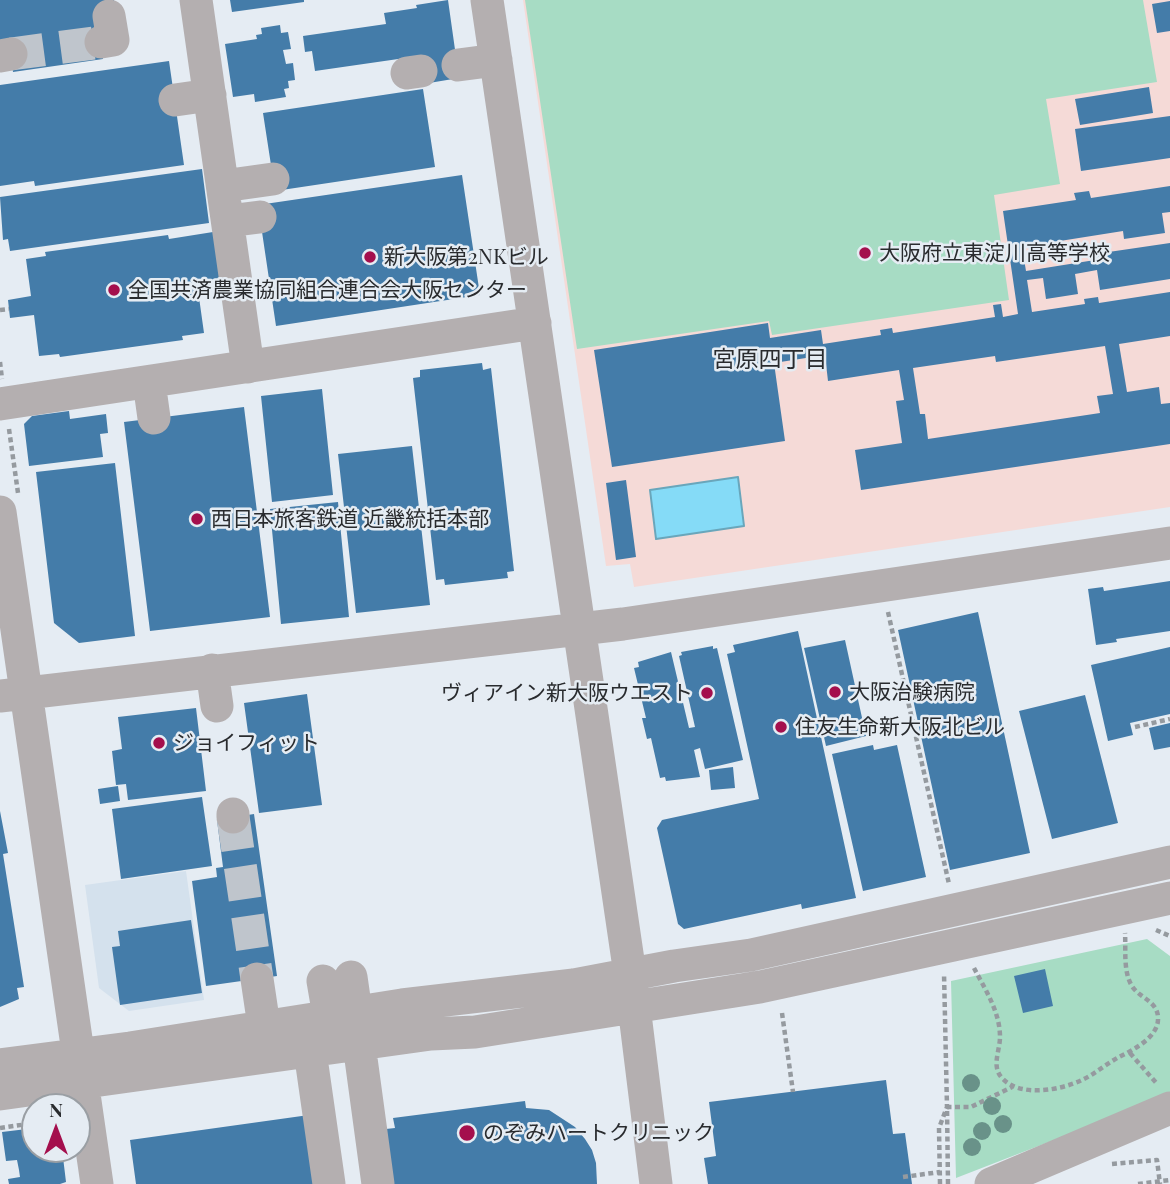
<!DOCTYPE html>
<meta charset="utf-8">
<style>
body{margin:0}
#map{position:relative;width:1170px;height:1184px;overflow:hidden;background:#e5ecf3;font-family:"Playfair Display",serif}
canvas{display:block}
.north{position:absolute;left:21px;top:1093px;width:70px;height:70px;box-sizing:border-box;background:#e5ecf3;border:2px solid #9a9fa4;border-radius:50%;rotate:0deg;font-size:19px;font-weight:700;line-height:28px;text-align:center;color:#292b2e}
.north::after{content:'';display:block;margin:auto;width:24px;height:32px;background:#a40f4d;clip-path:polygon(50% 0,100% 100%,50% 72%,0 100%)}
</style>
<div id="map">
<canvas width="1170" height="1184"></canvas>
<div class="north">N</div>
</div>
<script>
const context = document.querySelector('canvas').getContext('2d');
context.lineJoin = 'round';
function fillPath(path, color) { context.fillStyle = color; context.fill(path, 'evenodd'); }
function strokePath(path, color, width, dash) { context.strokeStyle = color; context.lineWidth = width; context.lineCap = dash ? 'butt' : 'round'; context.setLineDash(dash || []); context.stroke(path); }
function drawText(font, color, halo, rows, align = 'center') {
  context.font = font + ' "Playfair Display","Noto Sans JP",serif'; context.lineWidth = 5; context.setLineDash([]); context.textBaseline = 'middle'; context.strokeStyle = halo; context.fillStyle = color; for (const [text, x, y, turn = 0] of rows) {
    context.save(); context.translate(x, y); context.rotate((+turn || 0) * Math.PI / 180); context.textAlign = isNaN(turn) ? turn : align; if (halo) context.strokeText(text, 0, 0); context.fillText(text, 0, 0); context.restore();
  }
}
fillPath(new Path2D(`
 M186,871L204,1000L129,1011L99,988L85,885Z`), '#d4e1ed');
fillPath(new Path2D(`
 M523,0H1170V507L634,587L630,564L606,566Z`), '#f5dad7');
fillPath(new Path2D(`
 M525,0H1143L1157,82L1046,99L1060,184L994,195L1009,300L772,335L769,321L577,349Z
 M1147,939L1170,956V1095L956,1178L951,981Z`), '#a7dcc4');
const water = new Path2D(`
 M738,477L744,526L656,539L650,490Z`);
fillPath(water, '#85dbf7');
strokePath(water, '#69a6bb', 2);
fillPath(new Path2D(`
 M0,0H114L116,15L97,17L103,59L13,72L9,44L0,46Z
 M230,0H304V2L232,12Z
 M448,0L459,78L411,86L419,56L315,71L312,51L305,52L303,36L386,24L384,13L417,8L416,5Z
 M1170,1V31L1157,33L1152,4Z
 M280,25L281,33L288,32L291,49L283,50L286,64L293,63L295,80L288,81L289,88L284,89L286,97L255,102L254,94L233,97L225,44L257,39L256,35L262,34L261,28Z
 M169,61L184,165L35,186L34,181L0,186V85Z
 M1149,87L1153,113L1080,125L1075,99Z
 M423,89L435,167L275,191L263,113Z
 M1170,116V158L1081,171L1075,129Z
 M202,169L209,223L10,251L8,239L3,240L0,197Z
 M462,175L480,295L276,326L258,205Z
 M1170,186V212L1162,213L1165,233L1124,239L1123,231L1022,247L1026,271L1095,260V254L1170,243V279L1100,290L1097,270L1075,274L1078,294L1046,299L1043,278L1027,280L1032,312L1085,304L1084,299L1098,297L1099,303L1170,292V336L1119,344L1127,392L1159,387L1161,404L1170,403V444L861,490L855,450L902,443L896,401L904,400L899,370L828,381L825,355L774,363L785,441L612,467L594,350L768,323L770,338L821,330L823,344L881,335L880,330L892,328L893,333L995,317L993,305L1001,304L1003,317L1018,314L1003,211L1076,200L1074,193L1089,191L1091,198ZM1105,346L1113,394L1097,396L1100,413L928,439L925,414H920L913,368L995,356L996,362Z
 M213,232L220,280L197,283L204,333L182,336L183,340L60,357L59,354L39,356L34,315L10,318L8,300L31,296L26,259L46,256L45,252L168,235L169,239Z
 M482,363L483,370L491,368L514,571L507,572L508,578L445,585L444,579L436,580L413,378L420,377V370Z
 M322,389L333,495L272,502L261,396Z
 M244,407L270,617L150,631L124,422Z
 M69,411L70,419L106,414L108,433L100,434L103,457L29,466L24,424L32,416Z
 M412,446L430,605L356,613L338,454Z
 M115,463L135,636L79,643L54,623L36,472Z
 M626,480L636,557L616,560L606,483Z
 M338,502L349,617L281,624L270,509Z
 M1170,581V631L1116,639L1117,642L1096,645L1088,589L1103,587L1104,591Z
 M978,612L1030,853L950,870L898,630Z
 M798,631L856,898L802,909L801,904L684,929L678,924L657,828L662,820L759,799L727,654L735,652L733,645Z
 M845,640L866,736L826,746L804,648Z
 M713,646V649L717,648L743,760L705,769L700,748L694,750L700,777L666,781L665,777L660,778L651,738L647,739L642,718H646L634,668L639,667L638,662L671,652L689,728L695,727L679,656L682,655L681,652Z
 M1170,647V714L1130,723L1133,735L1108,741L1091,665Z
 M307,694L322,805L259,813L244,703Z
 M1085,695L1118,823L1052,839L1019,711Z
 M196,708L206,791L128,800L126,784L116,785L112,751L122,749L118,717Z
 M1170,723V747L1154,750L1149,728Z
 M873,745L874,750L897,745L926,877L863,891L832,754Z
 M733,767L735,788L711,790L709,770Z
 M118,786L120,801L100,804L98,789Z
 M202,797L212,866L121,879L112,809Z
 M0,811L8,853L3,854L24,987L17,988L19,999L0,1007Z
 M254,814L277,976L206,986L192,881L217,877L216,868L223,867L217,820Z
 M191,920L202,993L120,1005L112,947L120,946L118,931Z
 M1045,969L1053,1006L1023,1013L1014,976Z
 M886,1080L893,1134L905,1133L912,1184H708L704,1158L716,1156L709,1102Z
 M525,1101L526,1108L549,1110L575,1127L585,1139L592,1150L596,1163L597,1184H381L386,1129L395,1128L393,1118Z
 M309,1115L319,1184H136L130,1140Z
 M35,1128V1149H62L66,1182L60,1184H9L8,1179L20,1177L19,1170L17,1160L6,1161L2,1132Z`), '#447ca9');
strokePath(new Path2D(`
 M11,54L101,42
 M233,817L257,979`), '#bfc5cc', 33, [33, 17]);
strokePath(new Path2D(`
 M0,310L9,309
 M0,362L2,379
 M9,429L18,493
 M888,612L949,884
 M1135,727L1170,719
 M1156,930L1170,936
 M974,968C985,989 1000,1012 1000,1037C1000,1051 991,1066 1002,1078C1020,1098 1061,1090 1082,1080C1095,1074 1106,1064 1119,1057C1133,1050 1159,1037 1158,1018C1158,1001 1139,998 1132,986C1123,972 1126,950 1125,933
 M782,1013L793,1092
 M1130,1053L1158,1085
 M0,1128L35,1123
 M1112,1164L1157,1160L1160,1184
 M903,1177L940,1172
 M940,1184L939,1128L947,1107L944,973
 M948,1184L947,1107H971L1012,1087`), '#959a9f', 4.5, [5, 3.5]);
strokePath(new Path2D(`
 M196,0L248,367
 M487,0L630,974L656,1184
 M101,42L113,40L109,16
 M0,56L11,54
 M458,65L496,60
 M407,73L421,71
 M175,100L210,95
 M223,186L273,179
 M228,221L260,217
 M149,382L154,418
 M0,404L535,323
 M0,512L97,1184
 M212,670L217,706
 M0,696L623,624L1170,543
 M233,814V817
 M351,977L356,1012
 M257,979L264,1026
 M323,981L329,1016
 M359,1044L378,1184
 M310,1051L329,1184
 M0,1065L130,1048L402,1005L574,985L674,966L751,955L1170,862
 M0,1094L431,1034L475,1032L760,987L1170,898
 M991,1184L1170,1108`), '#b4afb0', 33);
strokePath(new Path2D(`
 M1138,1184L1170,1180`), '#959a9f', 4.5, [5, 3.5]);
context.fillStyle = '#699289';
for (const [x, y] of [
 [971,1083],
 [992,1106],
 [1003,1124],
 [982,1131],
 [972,1147]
]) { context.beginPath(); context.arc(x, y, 9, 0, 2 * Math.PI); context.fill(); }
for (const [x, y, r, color] of [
 [865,253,7,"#a40f4d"],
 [370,257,7,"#a40f4d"],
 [114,290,7,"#a40f4d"],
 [197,519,7,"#a40f4d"],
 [835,692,7,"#a40f4d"],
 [707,693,7,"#a40f4d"],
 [781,727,7,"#a40f4d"],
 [159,743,7,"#a40f4d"],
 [467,1133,9,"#a40f4d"]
]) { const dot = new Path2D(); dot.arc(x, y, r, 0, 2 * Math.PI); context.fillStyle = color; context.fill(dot); strokePath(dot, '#e5ecf3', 2.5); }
drawText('21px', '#292b2e', '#e5ecf3', [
 ["大阪府立東淀川高等学校",879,253],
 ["新大阪第2NKビル",384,257],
 ["全国共済農業協同組合連合会大阪センター",128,290],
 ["西日本旅客鉄道 近畿統括本部",211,519],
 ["大阪治験病院",849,692],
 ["ヴィアイン新大阪ウエスト",693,693,"right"],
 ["住友生命新大阪北ビル",795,727],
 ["ジョイフィット",173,743],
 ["のぞみハートクリニック",483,1133]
], 'left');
drawText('23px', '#292b2e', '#e5ecf3', [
 ["宮原四丁目",770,360]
]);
</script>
